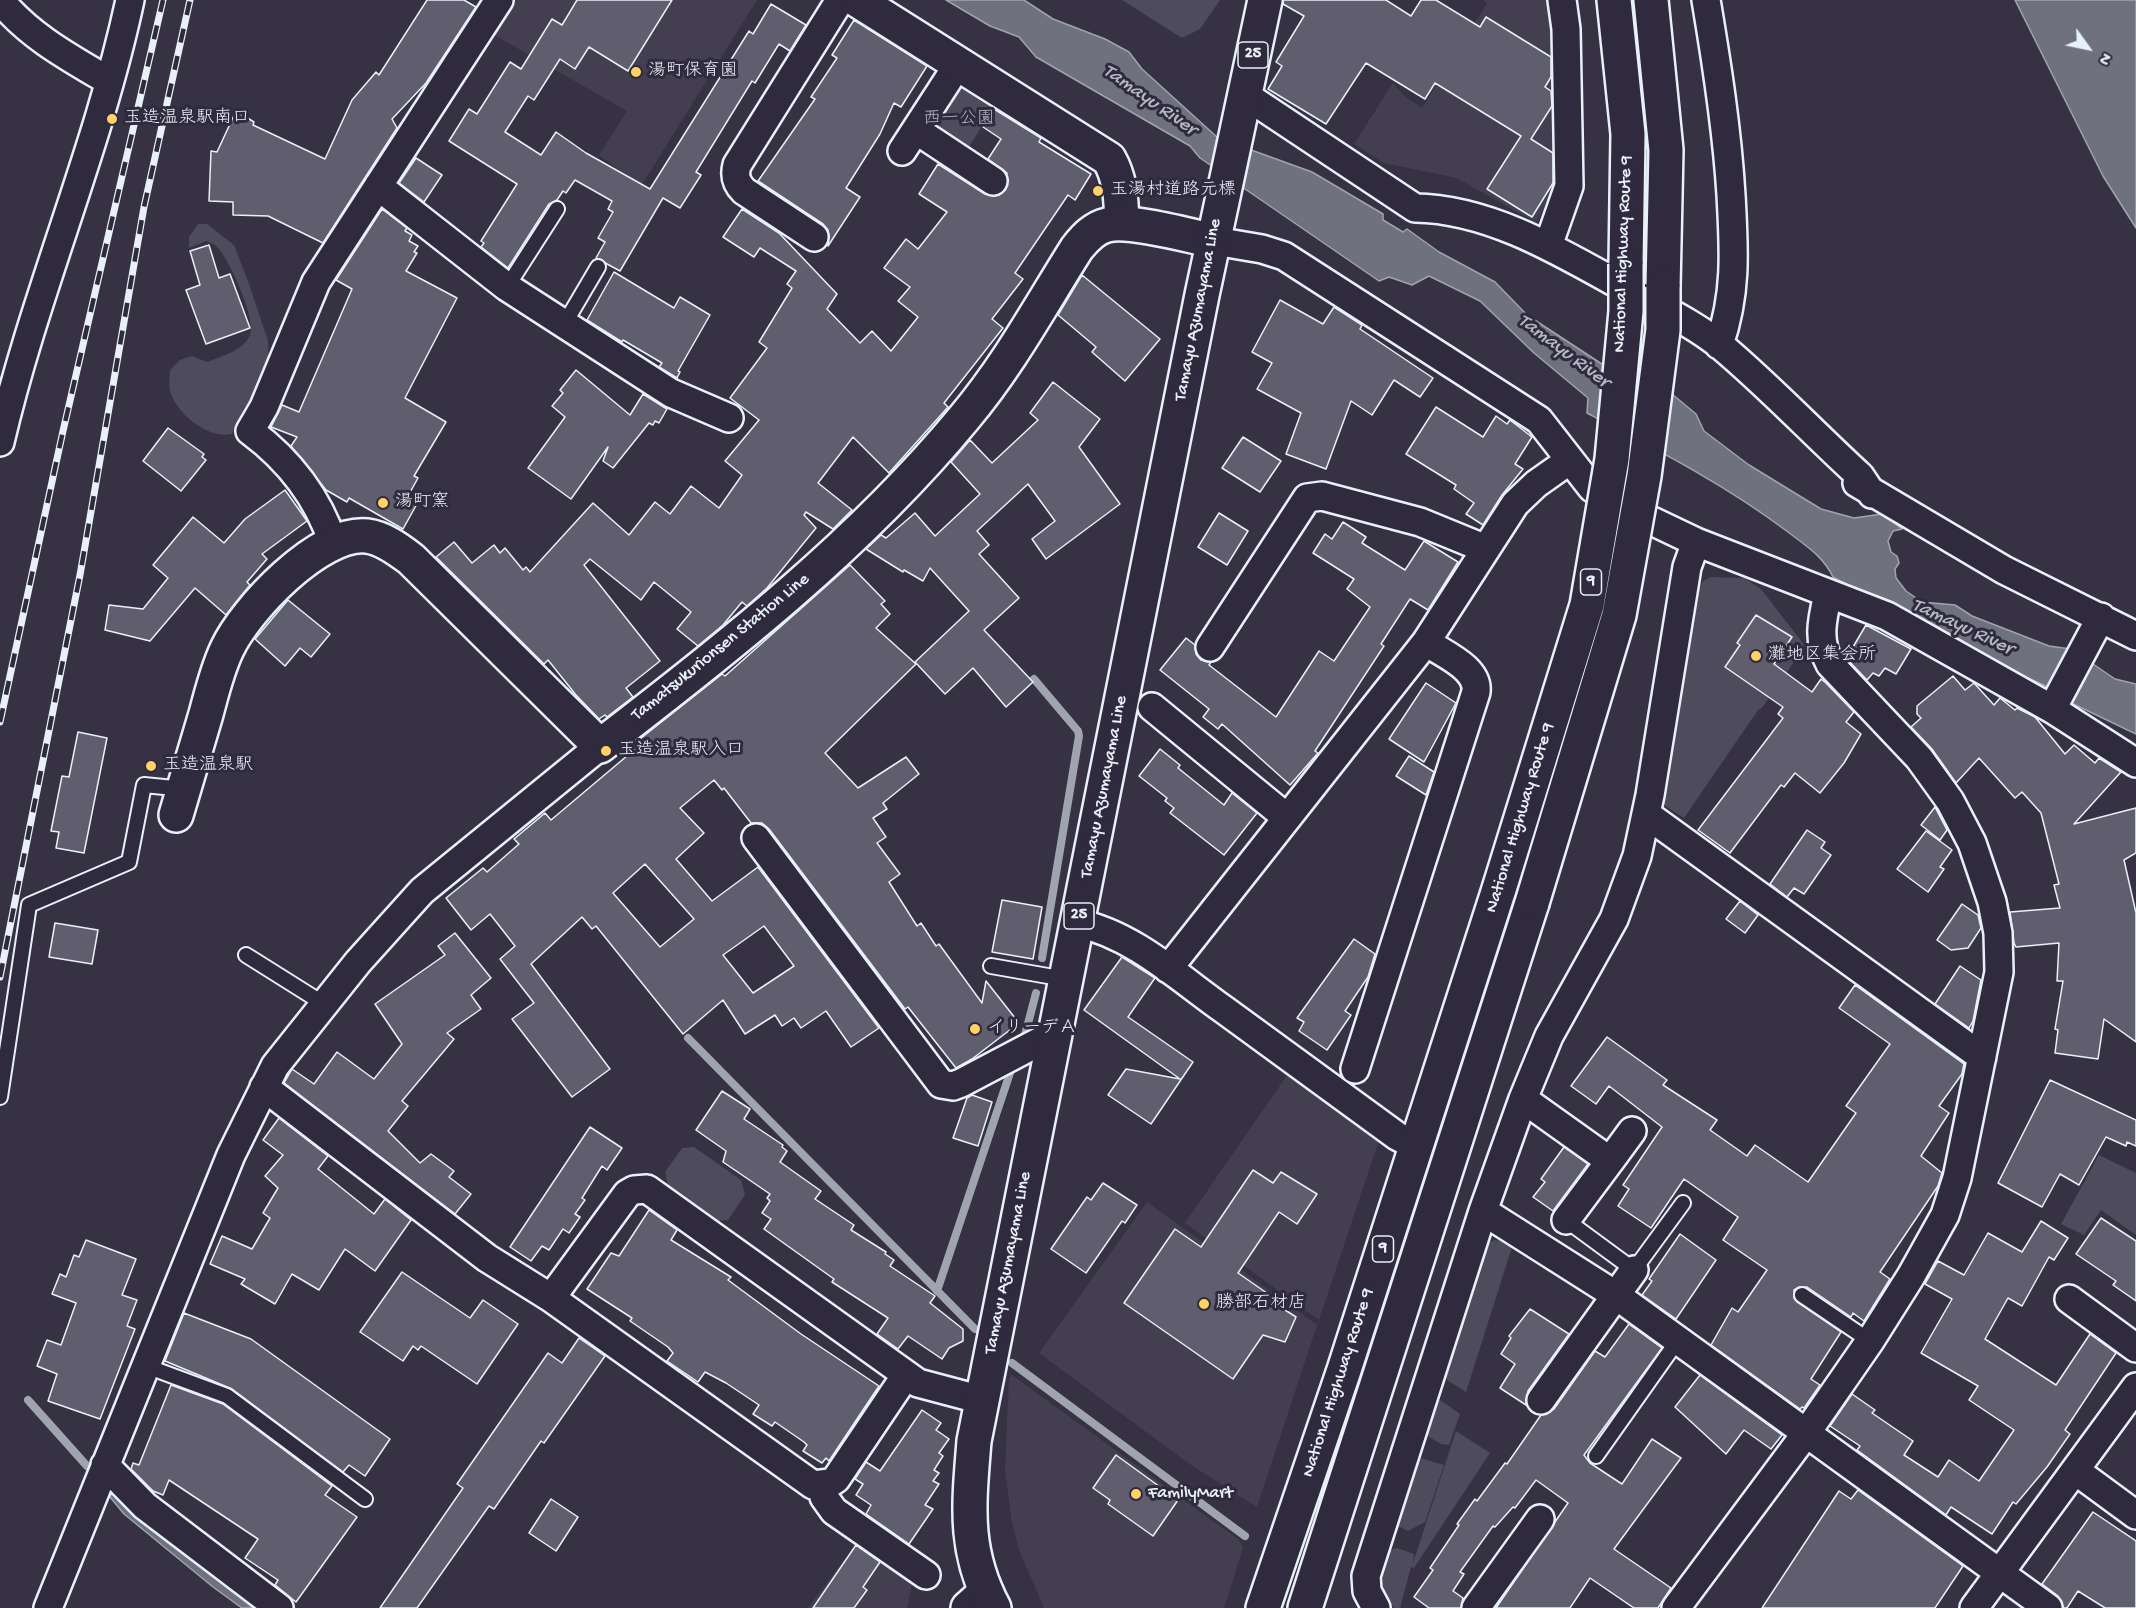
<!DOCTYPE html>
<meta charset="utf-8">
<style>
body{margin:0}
#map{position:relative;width:2136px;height:1608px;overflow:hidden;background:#363244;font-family:"Gochi Hand",sans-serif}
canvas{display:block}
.north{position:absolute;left:2058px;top:18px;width:60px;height:60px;-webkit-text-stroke:4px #2f2a3d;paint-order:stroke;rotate:123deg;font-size:16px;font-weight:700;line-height:24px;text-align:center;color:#e8f1f8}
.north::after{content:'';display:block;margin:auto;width:21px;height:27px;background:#e8f1f8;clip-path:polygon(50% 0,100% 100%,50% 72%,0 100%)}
</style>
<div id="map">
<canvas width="2136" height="1608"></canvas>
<div class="north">N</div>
</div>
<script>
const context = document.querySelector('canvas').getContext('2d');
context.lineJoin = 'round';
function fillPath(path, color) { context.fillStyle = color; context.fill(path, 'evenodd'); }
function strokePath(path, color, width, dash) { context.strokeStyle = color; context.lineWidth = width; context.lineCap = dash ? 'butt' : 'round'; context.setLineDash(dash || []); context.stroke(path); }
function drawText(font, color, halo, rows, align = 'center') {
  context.font = font + ' "Gochi Hand","Klee One",sans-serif'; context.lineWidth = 6; context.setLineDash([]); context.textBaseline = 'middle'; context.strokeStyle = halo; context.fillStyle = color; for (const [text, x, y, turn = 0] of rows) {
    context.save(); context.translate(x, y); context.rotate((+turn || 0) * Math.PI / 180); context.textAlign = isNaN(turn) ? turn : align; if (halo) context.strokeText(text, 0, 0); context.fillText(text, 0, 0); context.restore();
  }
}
fillPath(new Path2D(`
 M512,0H757L641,186L599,155L627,111L491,33Z
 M1483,0H1554L1568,162L1536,223L1457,178L1384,163L1354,144L1393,83L1404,96L1422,108L1487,3Z
 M1292,1068L1379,1140L1319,1320L1185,1223Z
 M1147,1202L1317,1325L1257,1507L1191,1465L1039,1353Z
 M1012,1375L1239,1540L1243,1548L1224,1608H1044L1019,1550L1012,1523L1005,1471L1009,1378Z
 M862,1536L914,1574L907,1608H808Z`), '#433f51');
fillPath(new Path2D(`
 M1122,0H1220L1200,29L1182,38Z
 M973,86L998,101L965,153L932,132L931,122L949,94Z
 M198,224H207L234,245L248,281L268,341L269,378L244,408L232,434C209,439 179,416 171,394C168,387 170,377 170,370L180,360L192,356L207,362C222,356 243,351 250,335C257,320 228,255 215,245C212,243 209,242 206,241L189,248V237Z
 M1711,577L1744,578L1761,589L1805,646L1762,708L1758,710L1684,818L1662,804L1695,596L1703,581Z
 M694,1147L741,1180L745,1195L728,1220L717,1221L668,1185L665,1172L682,1148Z
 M2099,1155L2136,1173V1235L2101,1210L2084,1235L2061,1224Z
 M1495,1240L1502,1241L1512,1247L1466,1392L1447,1380L1445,1373L1483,1251L1488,1243Z
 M1440,1400L1460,1414L1449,1445L1441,1444L1424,1434L1434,1401Z
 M1456,1431L1490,1453L1414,1568L1411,1567L1400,1608H1394C1373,1594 1381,1572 1387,1551L1397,1548L1414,1554L1413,1563Z
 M1417,1457L1444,1465L1425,1522L1408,1531L1398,1526L1396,1520Z`), '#4d4b5c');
const water = new Path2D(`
 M946,0H1024L1053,19L1105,39L1129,52L1142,69L1218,138L1312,172L1383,214V220L1403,232L1407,229L1439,252L1495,282L1527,315L1614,372L1626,365L1672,394L1696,414L1704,431L1749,465L1821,509L1854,518L1882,514L1902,529L1893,531L1888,541L1891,552L1897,556L1899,563L1895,569L1896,578L1906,591L1922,602L1955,605L1972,616L2049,646L2071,649L2115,679L2136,684V734L2061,698L2050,688L1976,654L1833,577C1823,556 1806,546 1788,532C1726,485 1656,449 1587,413L1588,398L1534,353L1480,301L1429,276L1412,285L1389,277L1379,281L1200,158L1190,146L1036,57L1019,37L990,26Z
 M2015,0H2136V228L2103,176Z
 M114,1490C153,1539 210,1572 260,1608H242L213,1587L124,1514L110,1497Z`);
fillPath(water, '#70717f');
strokePath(water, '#a0a4af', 1.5);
strokePath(new Path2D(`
 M1034,679L1078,731L1079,736L1042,958
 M1025,1035L1036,993
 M688,1038L975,1329
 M937,1291L1012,1067
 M1012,1363L1245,1536
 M28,1400L87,1466`), '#a0a4af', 8);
const building = new Path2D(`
 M427,0H464L476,7L426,83L392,119L397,128L323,243L268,216L233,215V202L209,201L211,151L217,152L236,111L254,122L253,125L325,159L352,100L376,72L379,75Z
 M577,0H672L628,71L589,47L575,69L560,59L534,100L528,96L505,132L541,155L556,132L586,153L650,189L749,31L753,34L771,4L806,25L790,51L779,44L755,83L752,81L696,172L701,175L680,208L663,198L620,271L596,258L605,242L598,238L613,212L608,209L612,201L575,180L566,193L563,191L557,200L549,204L508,268L481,247L484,243L481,241L517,184L449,141L469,109L477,114L510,62L521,69L552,19L562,25Z
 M1283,0H1386L1411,16L1421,0H1436L1480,27L1486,17L1551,57V77L1545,87L1551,91L1552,106L1531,139L1553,153V183L1532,217L1487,189L1521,136L1435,83L1425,99L1366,63L1326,124L1268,89L1282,66L1276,62L1304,16L1283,4Z
 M854,20L927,66L901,107L894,103L880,134L846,188L860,197L828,246V230L823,224L758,181L815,99L811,97L837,58L832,55Z
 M994,109L1041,138L1039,142L1091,174L1075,200L1068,195L1015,273L1023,279L992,319L1003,328L944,403L948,407L889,473L853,437L818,483L852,510L833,529L806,512L804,515L816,528L767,588L747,606L742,602L723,625L698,646L677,629L691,612L654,582L641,600L590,559L584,565L660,661L626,688L633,697L607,717L605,715L599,719L576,695L548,660L544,664L436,557L454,542L472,563L494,545L500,553L505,548L523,570L526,567L530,572L593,503L629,535L655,502L670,514L691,486L719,508L742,475L725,461L759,420L730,398L767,348L759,342L792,288L787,284L796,271L760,248L754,257L723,237L742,209L779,233L837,294L827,309L860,343L872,331L891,351L918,317L898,301L910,287L884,268L906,239L918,249L947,212L919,194L938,164L985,194L999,195L1006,189L1007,173L988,159L1001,139L983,127Z
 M416,158L442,175L424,202L399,183Z
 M382,209L407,228L405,231L412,235L409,241L418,246L414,252L417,253L406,271L457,298L405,398L446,422L414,476L418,478L408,496L418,502L403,529L349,498L347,502L326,490L291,446L297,437L271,427L282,405L299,412L352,289L336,280Z
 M209,245L219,278L230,274L250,328L206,344L186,290L200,285L190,251Z
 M614,272L674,308L680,297L710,315L678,371L680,372L677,378L659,367L662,363L623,340L622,342L587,320Z
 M1082,275L1160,339L1125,381L1092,352L1096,347L1058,315Z
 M1280,300L1323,324L1334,307L1362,325L1360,329L1433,378L1420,397L1394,380L1372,415L1351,401L1326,469L1286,454L1301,413L1257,389L1272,363L1252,352Z
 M576,370L630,415L643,394L667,409L659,423L655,421L653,425L649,423L613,468L603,461L608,447L571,499L528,468L565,417L552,406L563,393L560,390Z
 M1053,382L1100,419L1079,447L1120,504L1046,559L1032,539L1055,521L1028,484L977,531L989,545L979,554L1019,598L984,630L1033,682L1006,707L973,668L945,694L915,662L969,611L930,568L923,581L904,570L903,572L866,549L881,535L886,538L915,513L935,536L980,494L951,462L970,440L992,463L1038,420L1030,413Z
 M1436,407L1483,437L1496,416L1507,424L1510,420L1532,437L1515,464L1523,469L1502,495L1483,525L1466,514L1474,503L1454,489L1456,485L1406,454Z
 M168,428L204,454L202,457L206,460L181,491L143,461Z
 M1243,437L1281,461L1260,492L1222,468Z
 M285,490L307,521L262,554L267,559L247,582L250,585L226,615L195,588L150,641L105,630L109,605L143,609L168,578L153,565L193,517L224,543L245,519Z
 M1219,513L1248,531L1227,565L1198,547Z
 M1343,522L1366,537L1362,543L1405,570L1424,541L1458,562L1428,610L1410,599L1381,644L1384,646L1315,751L1318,753L1290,785L1222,724L1218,729L1203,717L1209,709L1160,670L1186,638L1195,645L1196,654L1201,660L1211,662L1209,665L1276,717L1319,651L1334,661L1370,607L1347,589L1354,579L1313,553L1325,534L1332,539Z
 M850,565L885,601L881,604L890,614L876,628L916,664L825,753L858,788L906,757L919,774L883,803L887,809L873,818L886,837L877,843L900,874L889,882L917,926L921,923L936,946L939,944L982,1003L986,981L1019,1023L972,1059L956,1068L908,1007L905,1009L769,829L762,823H751L724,788L722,790L714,780L680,808L704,833L676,859L712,901L758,867L879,1028L851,1047L826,1011L801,1028L794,1018L782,1026L775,1015L745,1034L723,1000L683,1034L596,926L592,929L582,917L531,964L610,1069L572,1097L512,1019L534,1003L500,959L515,946L490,914L471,930L446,898L483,868L487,872L519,844L514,839L545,813L551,820L634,750L631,746L722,674L725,676ZM645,864L694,919L660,947L613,893ZM764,926L794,966L753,993L723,955Z
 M288,600L330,634L311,657L300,648L285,666L255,639Z
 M1756,615L1792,637L1774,664L1812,692L1821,679L1826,683L1854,712L1846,722L1861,734L1844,763L1820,793L1795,773L1784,787L1781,785L1730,853L1698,830L1783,718L1778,714L1783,707L1725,667L1740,645L1737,643Z
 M1866,625L1911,649L1896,674L1885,668L1879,676L1873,673L1867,680L1843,655L1849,644L1853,647Z
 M1953,676L1965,690L1974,683L1994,705L2000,698L2015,710L2017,708L2035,717L2065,754L2074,745L2095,763L2099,758L2121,772L2074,824L2136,808V853L2124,860L2136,913V1042L2104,1019L2098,1059L2055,1053L2058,1030L2055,1029L2063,981H2057L2059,943L2016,947L2014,943L2010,912L2060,908L2054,885L2059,884L2041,813L2022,792L2015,798L1979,758L1956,783L1932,749L1911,727L1921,718L1917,714V706Z
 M1426,683L1456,703L1424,762L1389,739Z
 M78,732L107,738L84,853L56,848L59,832L51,831L62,776L69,777Z
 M1160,749L1180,765L1178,768L1224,805L1232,793L1257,813L1224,855L1170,813L1174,808L1165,801L1167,798L1139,776Z
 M1409,756L1434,772L1426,795L1396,776Z
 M1935,807L1947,830L1940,840L1921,825Z
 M1807,830L1825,842L1821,848L1831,855L1804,894L1794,888L1787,897L1770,884Z
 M1926,831L1952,850L1940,867L1944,869L1928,892L1897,869Z
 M1002,900L1042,907L1033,959L992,952Z
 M1740,901L1758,915L1745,933L1726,919Z
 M1962,904L1978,915L1981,928L1968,948L1951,950L1937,940Z
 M55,923L98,930L92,964L49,957Z
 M455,933L491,978L471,995L481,1009L447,1033L454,1039L402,1101L408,1106L388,1131L420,1163L431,1154L454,1171L449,1177L471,1194L455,1214L284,1083L292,1069L314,1084L337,1052L374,1079L402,1044L375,1004L445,955L438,946Z
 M1354,939L1375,954L1368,977L1345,1011L1351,1015L1327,1050L1299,1031L1304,1022L1297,1018Z
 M1122,957L1155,978L1128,1017L1193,1062L1151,1124L1108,1095L1126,1069L1180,1079L1084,1010Z
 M1960,966L1981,980L1973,1021L1969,1028L1935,1004Z
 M1855,985L1964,1064L1962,1074L1939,1106L1949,1113L1921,1156L1942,1173L1938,1186L1880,1272L1890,1279L1864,1321L1853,1313L1851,1317L1807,1287H1799L1794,1290V1298L1797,1302L1841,1332L1811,1379L1820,1385L1804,1408L1802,1407L1800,1409L1711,1345L1732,1308L1738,1312L1767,1270L1723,1240L1738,1217L1684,1179L1651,1228L1618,1206L1629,1189L1623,1185L1662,1127L1609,1086L1596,1104L1571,1086L1607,1037L1667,1080L1663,1085L1717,1120L1710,1130L1747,1156L1755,1145L1808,1182L1856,1113L1846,1106L1890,1044L1839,1008Z
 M2050,1080L2136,1120V1146L2127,1142L2126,1146L2106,1137L2079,1185L2060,1174L2042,1207L1998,1183Z
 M722,1091L750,1109L744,1119L783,1145L782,1147L787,1151L780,1162L821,1191L815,1199L854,1225L851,1230L886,1252L885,1254L894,1260L890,1266L935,1296L930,1303L963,1329V1341L949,1348L942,1359L908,1336L898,1349L877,1334L888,1318L832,1282L834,1279L764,1229L771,1219L762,1213L770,1201L767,1198L770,1194L723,1162L726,1151L696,1130Z
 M972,1095L992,1102L978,1146L953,1138L967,1098Z
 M279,1118L328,1156L318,1169L374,1214L385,1199L411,1220L375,1271L345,1249L319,1290L292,1274L275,1304L241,1284L245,1279L210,1264L222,1236L252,1249L270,1218L263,1213L278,1188L265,1176L283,1155L263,1140Z
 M590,1127L622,1148L607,1170L602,1166L582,1198L585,1200L575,1214L580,1217L569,1233L563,1229L549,1250L542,1246L531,1261L510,1247Z
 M1564,1147L1588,1164L1553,1211L1533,1197L1545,1182L1541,1179Z
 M1253,1170L1273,1183L1281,1172L1317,1194L1297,1224L1279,1212L1238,1273L1284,1305L1282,1308L1296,1317L1285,1342L1263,1335L1233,1379L1124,1303L1175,1229L1201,1247Z
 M1103,1183L1137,1205L1125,1223L1122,1221L1086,1273L1051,1249L1087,1197L1091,1200Z
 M649,1210L677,1230L671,1240L731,1277L728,1280L801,1334L879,1386L829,1461L826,1458L822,1463L803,1451L807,1445L804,1442L775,1422L772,1426L753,1414L759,1405L726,1383L705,1372L698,1382L667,1361L673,1353L668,1347L630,1321L632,1318L587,1289L611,1253L619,1256Z
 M2101,1218L2136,1241V1301L2113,1285L2116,1281L2076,1254Z
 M2041,1221L2068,1238L2054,1260L2049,1257L2022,1306L2008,1298L1985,1339L2056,1385L2090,1334L2116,1353L2065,1430L2070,1434L2047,1467L2016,1504L2013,1502L1992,1534L1951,1507L1946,1515L1857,1450L1860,1446L1830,1426L1852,1394L1875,1410L1872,1413L1913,1441L1904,1455L1938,1477L1949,1460L1979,1481L2014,1430L1969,1400L1978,1386L1921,1353L1952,1299L1925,1284L1938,1261L1964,1275L1988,1233L2022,1252Z
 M1680,1234L1716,1260L1676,1319L1642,1295L1652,1281L1649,1279Z
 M86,1240L136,1259L122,1295L137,1300L127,1326L135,1329L100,1419L48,1401L57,1374L37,1366L47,1340L61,1345L76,1303L52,1294L60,1274L66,1277L74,1255L79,1257Z
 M402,1272L470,1318L483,1300L518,1324L477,1384L421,1346L418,1350L413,1346L403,1361L360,1332Z
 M1530,1309L1569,1334L1528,1391L1526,1405L1500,1388L1515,1364L1501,1354L1511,1338L1509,1336Z
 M184,1313L251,1339L390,1439L365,1476L349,1465L343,1472L232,1389L165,1361Z
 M1629,1324L1662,1348L1584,1455L1590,1463L1622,1484L1652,1439L1681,1458L1614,1549L1671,1588L1658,1608H1634L1590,1578L1570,1608H1496L1568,1503L1536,1480L1515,1508L1513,1507L1495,1527L1493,1526L1460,1572L1464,1574L1453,1591L1463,1598L1461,1608H1429L1414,1597L1433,1570L1430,1568L1459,1525L1457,1524L1475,1499L1477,1501L1505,1463L1507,1464L1541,1415L1554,1409L1595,1351L1605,1357Z
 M579,1338L605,1356L544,1443L541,1441L494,1509L489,1506L417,1608H380L463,1488L457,1484L548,1353L562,1363Z
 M1700,1375L1782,1435L1771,1449L1744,1430L1726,1454L1675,1407Z
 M171,1385L223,1404L332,1486L325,1495L357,1517L296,1602L275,1585L278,1580L245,1558L258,1539L169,1480L163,1495L153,1491L131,1469L133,1463L139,1465Z
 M922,1410L941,1423L936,1430L949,1439L939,1453L943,1456L934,1470L939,1473L933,1481L939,1484L925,1505L933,1509L909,1544L866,1514L871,1505L856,1495L863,1484L855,1479L866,1462L880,1471Z
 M1116,1455L1178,1500L1153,1536L1108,1504L1110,1500L1093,1488Z
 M1858,1490L1963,1566L1935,1608H1762L1839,1491L1851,1499Z
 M551,1499L578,1517L556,1551L529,1533Z
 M2093,1512L2136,1541V1608H2105L2078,1591L2067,1608H2063L2058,1596L2042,1584Z
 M856,1545L880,1562L863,1587L867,1590L854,1608H813Z`);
fillPath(building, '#605e6e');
strokePath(building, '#e8f1f8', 1.5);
const service = new Path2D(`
 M507,287L557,209
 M565,323L598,267
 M246,955L324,1004
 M991,966L1065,979
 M0,1097L29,905L129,862L144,785L184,789
 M1566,1220L1634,1270L1683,1203
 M1802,1295L1870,1341
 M146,1366L227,1396L365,1499
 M1596,1456L1678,1340`);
const minor = new Path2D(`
 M0,0C29,36 70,58 109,81
 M1706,0C1717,65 1727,129 1731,195C1734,249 1737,293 1719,345
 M1245,95L1415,208C1493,209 1567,256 1634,293C1662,309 1694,324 1720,345C1769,386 1813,433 1860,476L1872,494
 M916,130L993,181
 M902,151L959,63
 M378,186L507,287L671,393L729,418
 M814,237L744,191C736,183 734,176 737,165L840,0
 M1215,241L1262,249L1284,256L1539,420L1592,488L1631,511L1696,542L1887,616L2052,709L2136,763
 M1548,246L1569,186L1566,29L1562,0
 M0,442C35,292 98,150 130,0
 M1857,483L2004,570L2136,636
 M333,543C318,498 289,460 250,431L264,407L316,282L499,0
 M1210,647L1307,498L1322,496L1420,522L1486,549
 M1152,707L1286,817
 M2052,709L2101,617
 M1646,814L1982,1057
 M756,838L941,1084L953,1086L961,1083L1054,1034
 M1077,923C1132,934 1178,977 1223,1009C1281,1051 1339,1093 1397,1136L1416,1146
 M1168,969L1426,642L1515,504L1536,484L1570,460
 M1355,1069L1476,692C1479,668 1443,654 1426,642
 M264,1087L487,1258L551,1298L813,1485L830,1483L836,1479L906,1375
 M1523,1099L1610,1161L1566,1220
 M1610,1161L1632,1131
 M1483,1211L1617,1296L2048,1608
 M551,1298L627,1194L634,1190L647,1189L918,1383L982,1400
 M2069,1299L2136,1348
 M1541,1400L1634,1270
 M105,1465L145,1506L279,1608
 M2076,1471L2136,1515
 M822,1485L824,1497L834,1511L926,1575
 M48,1608L231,1155L275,1066L358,962L422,891L600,746
 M1376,1608L1367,1591L1366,1576L1483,1211L1523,1099L1549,1036L1614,919L1637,856L1650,795L1687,567L1696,542
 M1476,1608L1540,1519
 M1676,1608L1807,1432L1870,1341L1911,1276L1945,1215L1957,1178L1999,972L1998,933L1992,902L1972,843L1950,801L1919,758L1830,664C1817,640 1822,620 1828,594
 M1974,1608L2136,1387`);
const tertiary = new Path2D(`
 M857,0L1109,159C1121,180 1121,200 1122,223
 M968,1608L986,1592`);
const secondary = new Path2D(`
 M176,815C186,781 196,748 206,714C212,692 217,670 227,649C245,610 319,531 367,536C383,538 398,549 411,559L600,746C729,647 860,544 964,418C1008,366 1041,305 1077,248C1085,238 1094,228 1107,225C1130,219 1189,236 1215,241`);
const primary = new Path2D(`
 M994,1608C963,1550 969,1504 974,1441L1202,295L1265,0`);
const trunk = new Path2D(`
 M1614,0L1628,134L1626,264
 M1651,0L1666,150L1663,287
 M1263,1608L1344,1370L1499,889
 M1305,1608L1532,903`);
strokePath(service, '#e8f1f8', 18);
strokePath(minor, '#e8f1f8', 32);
strokePath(tertiary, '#e8f1f8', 38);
strokePath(secondary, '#e8f1f8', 38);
strokePath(primary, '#e8f1f8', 38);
strokePath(trunk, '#e8f1f8', 38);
strokePath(service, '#2f2a3d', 14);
strokePath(minor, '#2f2a3d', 27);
strokePath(tertiary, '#2f2a3d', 33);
strokePath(secondary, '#2f2a3d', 33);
strokePath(primary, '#2f2a3d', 33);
strokePath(trunk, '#2f2a3d', 33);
const rail = new Path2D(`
 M0,722L63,431L163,0
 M0,977L80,575L144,207L190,0`);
strokePath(rail, '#e8f1f8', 7);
strokePath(rail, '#2f2a3d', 4.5, [14]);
const trunkBridge = new Path2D(`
 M1499,889L1587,605L1612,459L1626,311V264
 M1532,903L1619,615L1644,476L1663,330V287`);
strokePath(trunkBridge, '#e8f1f8', 38, []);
strokePath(trunkBridge, '#2f2a3d', 33);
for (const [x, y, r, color] of [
 [636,72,6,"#ffd166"],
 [112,119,6,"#ffd166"],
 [1098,191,6,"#ffd166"],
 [383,503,6,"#ffd166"],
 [1756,656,6,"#ffd166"],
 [606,751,6,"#ffd166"],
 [151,766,6,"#ffd166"],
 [975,1029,6,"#ffd166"],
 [1204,1304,6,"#ffd166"],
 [1136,1494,6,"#ffd166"]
]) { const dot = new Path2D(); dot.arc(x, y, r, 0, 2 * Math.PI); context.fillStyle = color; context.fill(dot); strokePath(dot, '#2f2a3d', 2); }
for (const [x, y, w] of [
 [1253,55,30],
 [1591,582,21],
 [1079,916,30],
 [1383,1249,21]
]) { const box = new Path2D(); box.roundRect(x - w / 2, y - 13, w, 26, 4.5); context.fillStyle = '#2f2a3d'; context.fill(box); strokePath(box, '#e8f1f8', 1.5); }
drawText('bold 16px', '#e8f1f8', null, [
 ["25",1253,55],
 ["9",1591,582],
 ["25",1079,916],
 ["9",1383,1249]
]);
drawText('18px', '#e8f1f8', '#2f2a3d', [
 ["湯町保育園",648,72],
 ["玉造温泉駅南口",124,119],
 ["玉湯村道路元標",1110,191],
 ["湯町窯",395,503],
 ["灘地区集会所",1768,656],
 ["玉造温泉駅入口",618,751],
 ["玉造温泉駅",163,766],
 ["イリーデＡ",987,1029],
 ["勝部石材店",1216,1304],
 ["FamilyMart",1148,1494]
], 'left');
drawText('18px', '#b2b7c1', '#2f2a3d', [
 ["西一公園",959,120]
]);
drawText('18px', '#e8f1f8', '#2f2a3d', [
 ["National Highway Route 9",1624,254,-88],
 ["Tamayu Azumayama Line",1199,310,-79],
 ["Tamatsukurionsen Station Line",721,648,-39],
 ["Tamayu Azumayama Line",1105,787,-79],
 ["National Highway Route 9",1521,818,-73],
 ["Tamayu Azumayama Line",1009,1263,-79],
 ["National Highway Route 9",1339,1383,-72]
]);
drawText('italic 20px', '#b2b7c2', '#2f2a3d', [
 ["Tamayu River",1149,101,35],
 ["Tamayu River",1563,352,37],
 ["Tamayu River",1962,628,25]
]);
</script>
